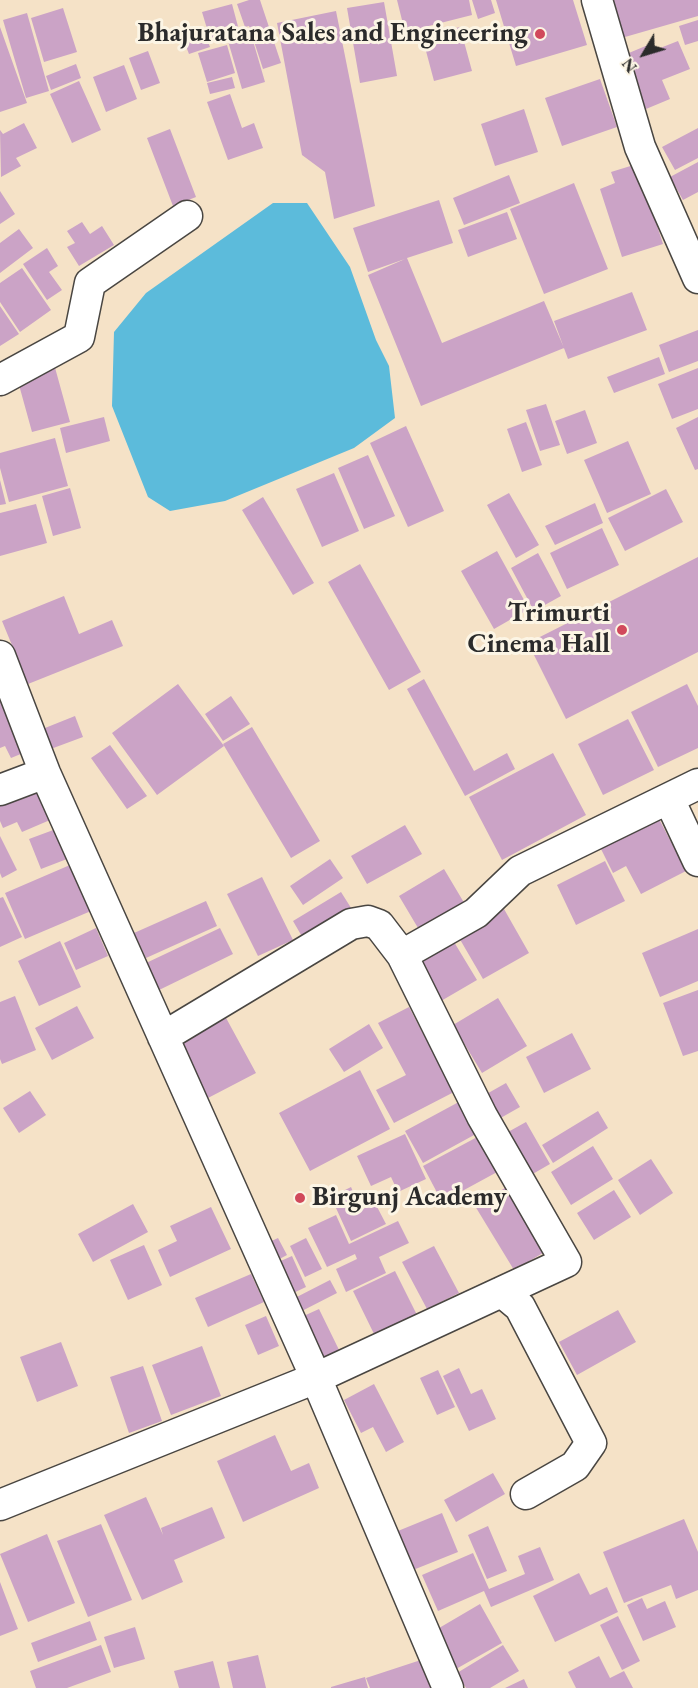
<!DOCTYPE html>
<style>
body{margin:0}
#map{position:relative;width:698px;height:1688px;overflow:hidden;background:#f5e2c7;font-family:"EB Garamond",serif}
canvas{display:block}
.north{position:absolute;left:614px;top:24px;width:60px;height:60px;-webkit-text-stroke:4px #fcf5e5;paint-order:stroke;rotate:232deg;font-size:16px;font-weight:700;line-height:24px;text-align:center;color:#2b2b2b}
.north::after{content:'';display:block;margin:auto;width:21px;height:27px;background:#2b2b2b;clip-path:polygon(50% 0,100% 100%,50% 72%,0 100%)}
</style>
<div id="map">
<canvas width="698" height="1688"></canvas>
<div class="north">N</div>
</div>
<script>
const context = document.querySelector('canvas').getContext('2d');
context.lineJoin = 'round';
function fillPath(path, color) { context.fillStyle = color; context.fill(path, 'evenodd'); }
function strokePath(path, color, width, dash) { context.strokeStyle = color; context.lineWidth = width; context.lineCap = dash ? 'butt' : 'round'; context.setLineDash(dash || []); context.stroke(path); }
function drawText(font, color, halo, rows, align = 'center') {
  context.font = font + ' "EB Garamond",serif'; context.lineWidth = 6; context.setLineDash([]); context.textBaseline = 'middle'; context.strokeStyle = halo; context.fillStyle = color; for (const [text, x, y, turn = 0] of rows) {
    context.save(); context.translate(x, y); context.rotate((+turn || 0) * Math.PI / 180); context.textAlign = isNaN(turn) ? turn : align; if (halo) context.strokeText(text, 0, 0); context.fillText(text, 0, 0); context.restore();
  }
}
fillPath(new Path2D(`
 M273,203H307L350,267L376,340L389,366L395,418L354,448L225,501L170,511L148,497L112,406L114,332L146,293Z`), '#5cbbdb');
fillPath(new Path2D(`
 M249,0H260L281,63L263,69L249,26L245,27L237,4Z
 M397,0H469L472,15L405,32Z
 M472,0H491L495,13L478,19Z
 M496,0H573L587,45L516,66Z
 M608,0H698V16L618,39Z
 M384,2L397,76L360,83L347,8Z
 M232,4L240,34L211,42L202,12Z
 M63,8L77,52L44,62L31,18Z
 M336,11L375,206L334,219L325,172L302,155L277,23Z
 M27,13L49,91L26,98L3,20Z
 M698,20V41L685,45L679,26Z
 M0,27L27,103L0,112Z
 M460,27L472,71L434,81L422,36Z
 M203,28L210,47L189,54L182,36Z
 M251,34L265,82L242,89L228,41Z
 M678,41L690,69L662,80L670,99L646,109L624,55L648,45L650,52Z
 M227,45L235,73L207,82L198,53Z
 M148,51L160,83L141,90L129,58Z
 M76,64L81,78L51,90L46,76Z
 M124,65L137,99L106,112L93,77Z
 M232,77L235,88L210,94L207,83Z
 M600,79L617,127L562,146L545,98Z
 M79,81L101,130L72,143L50,94Z
 M230,94L242,128L254,123L263,148L228,160L207,102Z
 M524,109L538,152L495,166L481,124Z
 M24,123L37,148L16,158L21,166L1,177L0,130L3,134Z
 M698,128V158L675,170L662,147Z
 M170,129L196,197L173,206L147,138Z
 M698,162V192L683,200L670,177Z
 M637,164L663,244L622,257L600,189L615,183L611,172Z
 M509,175L520,203L464,225L453,198Z
 M574,183L608,269L544,294L510,209Z
 M0,191L15,214L0,224Z
 M439,200L453,243L407,258L442,343L544,301L564,348L421,406L368,275L405,259L368,272L353,228Z
 M507,212L517,239L468,257L458,230Z
 M82,222L90,234L102,226L114,245L79,266L67,247L75,243L67,231Z
 M19,229L33,248L0,273V243Z
 M47,248L58,266L49,272L62,290L47,300L23,264Z
 M22,268L51,310L20,332L0,302V283Z
 M632,292L647,330L568,359L554,321Z
 M0,306L19,334L0,346Z
 M698,330V361L669,372L659,345Z
 M659,357L665,374L614,393L607,377Z
 M54,364L70,422L32,432L16,374Z
 M698,368V409L672,419L658,384Z
 M546,404L560,445L540,451L526,410Z
 M585,410L597,443L567,454L555,421Z
 M104,417L110,441L66,453L60,428Z
 M698,417V469L695,470L676,428Z
 M526,422L542,465L522,472L507,429Z
 M406,426L444,511L408,527L370,443Z
 M55,438L68,486L9,502L0,468V453Z
 M628,441L651,494L607,513L584,460Z
 M368,455L395,516L364,529L338,468Z
 M334,473L359,531L322,547L296,489Z
 M0,480L6,504L0,505Z
 M70,488L81,528L53,536L42,496Z
 M666,489L683,522L625,551L608,518Z
 M509,493L539,545L516,558L487,505Z
 M263,497L314,583L293,595L242,510Z
 M595,503L603,523L555,545L545,526Z
 M36,504L47,543L0,556V513Z
 M602,528L619,565L567,589L550,553Z
 M497,551L529,609L494,629L461,571Z
 M538,553L561,596L534,611L511,568Z
 M698,557V652L566,719L528,643Z
 M360,564L421,672L389,690L328,582Z
 M64,596L79,634L112,620L123,646L28,684L2,621Z
 M0,671L33,749L11,758L5,746L0,748Z
 M424,679L474,771L507,753L515,769L465,796L407,689Z
 M178,684L224,746L157,795L112,733Z
 M687,684L698,706V748L658,767L631,712Z
 M231,696L250,724L223,741L205,714Z
 M75,716L83,737L48,750L40,730Z
 M628,719L654,770L603,795L578,744Z
 M252,727L320,841L291,858L223,744Z
 M110,745L147,796L127,809L91,758Z
 M553,753L586,815L502,860L469,797Z
 M36,789L50,820L22,832L17,822L3,828L0,821V805Z
 M657,815L686,871L641,894L626,866L613,873L599,845Z
 M405,825L422,854L367,884L351,856Z
 M56,829L67,859L41,869L29,839Z
 M0,836L17,870L2,878L0,873Z
 M330,859L343,878L303,905L290,886Z
 M605,861L625,901L576,925L557,885Z
 M70,865L91,911L25,939L5,893Z
 M444,869L466,906L421,933L399,896Z
 M262,877L293,940L258,956L227,894Z
 M341,892L353,911L304,940L293,921Z
 M3,897L22,937L0,947V898Z
 M206,901L217,926L146,958L134,933Z
 M504,909L529,953L483,979L458,936Z
 M96,928L108,956L76,970L64,943Z
 M220,928L233,954L157,991L144,964Z
 M698,929V981L660,997L642,953Z
 M60,941L81,987L39,1006L18,961Z
 M454,942L477,980L441,1001L419,964Z
 M698,990V1051L683,1056L663,1003Z
 M15,996L36,1050L2,1064L0,1059V1002Z
 M498,998L527,1046L482,1073L453,1025Z
 M77,1006L94,1038L52,1060L35,1028Z
 M409,1007L454,1092L394,1123L376,1090L406,1075L378,1023Z
 M225,1016L256,1073L208,1098L178,1042Z
 M369,1024L383,1048L344,1072L329,1049Z
 M572,1033L591,1069L544,1093L526,1057Z
 M360,1070L390,1129L310,1171L279,1113Z
 M506,1083L520,1107L490,1124L476,1100Z
 M30,1091L46,1115L19,1133L3,1108Z
 M468,1097L485,1129L423,1163L405,1131Z
 M598,1111L608,1128L553,1163L542,1145Z
 M526,1122L550,1164L524,1179L499,1137Z
 M405,1134L426,1179L398,1192L391,1177L371,1186L357,1156Z
 M481,1135L499,1171L442,1202L423,1166Z
 M593,1146L613,1179L571,1205L551,1172Z
 M651,1159L673,1193L640,1215L618,1180Z
 M510,1185L548,1250L514,1270L475,1206Z
 M351,1187L361,1210L375,1203L386,1224L351,1241L331,1197Z
 M614,1190L631,1217L594,1240L577,1213Z
 M133,1204L148,1232L93,1262L78,1234Z
 M211,1207L231,1249L170,1277L158,1250L177,1241L170,1226Z
 M336,1215L349,1244L398,1221L409,1243L379,1257L386,1273L346,1292L336,1269L357,1259L355,1254L327,1267L308,1228Z
 M278,1238L287,1255L270,1264L261,1246Z
 M306,1238L322,1269L305,1277L290,1246Z
 M144,1245L162,1285L128,1300L110,1260Z
 M434,1246L459,1293L427,1309L402,1262Z
 M292,1256L306,1287L289,1295L274,1264Z
 M395,1271L418,1317L376,1338L353,1291Z
 M251,1274L264,1302L208,1327L195,1298Z
 M330,1280L337,1293L296,1314L289,1301Z
 M319,1309L342,1356L320,1366L297,1319Z
 M618,1310L636,1342L577,1375L559,1342Z
 M266,1316L279,1346L258,1355L245,1325Z
 M61,1342L78,1386L37,1402L20,1357Z
 M202,1346L221,1396L171,1415L152,1365Z
 M143,1366L162,1421L129,1433L110,1377Z
 M459,1368L471,1394L482,1389L496,1419L469,1431L443,1376Z
 M438,1370L455,1407L437,1415L420,1378Z
 M374,1384L404,1442L386,1452L373,1427L361,1433L344,1400Z
 M275,1435L291,1471L309,1463L319,1488L243,1522L217,1461Z
 M493,1473L505,1494L456,1522L444,1500Z
 M146,1497L163,1535L161,1528L212,1507L225,1538L174,1560L183,1582L142,1600L104,1515Z
 M442,1513L458,1552L408,1572L393,1533Z
 M684,1519L698,1552V1590L676,1599L671,1585L624,1603L603,1552Z
 M101,1524L132,1600L88,1617L57,1541Z
 M488,1526L507,1571L487,1579L468,1535Z
 M47,1534L75,1603L28,1622L0,1554Z
 M540,1547L554,1580L491,1607L484,1591L438,1611L422,1575L473,1553L489,1589L525,1574L518,1556Z
 M579,1573L590,1595L607,1587L618,1612L555,1642L533,1596Z
 M0,1582L18,1629L0,1636Z
 M642,1598L647,1609L665,1601L676,1627L643,1641L627,1605Z
 M480,1604L502,1643L456,1669L434,1631Z
 M618,1616L640,1661L622,1670L600,1625Z
 M90,1621L97,1640L38,1662L31,1643Z
 M135,1627L145,1659L114,1668L104,1637Z
 M101,1645L111,1672L67,1688H36L30,1671Z
 M503,1645L519,1671L490,1688H466L457,1673Z
 M258,1655L266,1688H233L227,1662Z
 M599,1656L610,1678L624,1671L633,1688H576L568,1672Z
 M430,1657L440,1688H370L366,1678Z
 M213,1661L220,1688H179L174,1671Z
 M365,1677L368,1688H331V1687Z
 M524,1679L528,1688H505Z`), '#cba3c6');
const street = new Path2D(`
 M597,0L640,147L698,278
 M0,380L79,337L90,283L187,216
 M0,656L45,773L316,1378L448,1688
 M0,790L45,773
 M669,799L698,861
 M402,955L476,913L520,871L698,784
 M502,1292L520,1307L591,1443L575,1466L526,1494
 M0,1505L316,1378L566,1262L482,1116L402,955L379,925L368,921L351,924L163,1037`);
strokePath(street, '#494642', 33);
strokePath(street, '#fff', 30);
for (const [x, y, r, color] of [
 [540,34,6,"#d1495b"],
 [622,630,6,"#d1495b"],
 [300,1198,6,"#d1495b"]
]) { const dot = new Path2D(); dot.arc(x, y, r, 0, 2 * Math.PI); context.fillStyle = color; context.fill(dot); strokePath(dot, '#fcf5e5', 2); }
drawText('bold 27px', '#2b2b2b', '#fcf5e5', [
 ["Bhajuratana Sales and Engineering",528,34],
 ["Trimurti",610,614],
 ["Cinema Hall",610,645],
 ["Birgunj Academy",312,1198,"left"]
], 'right');
</script>
